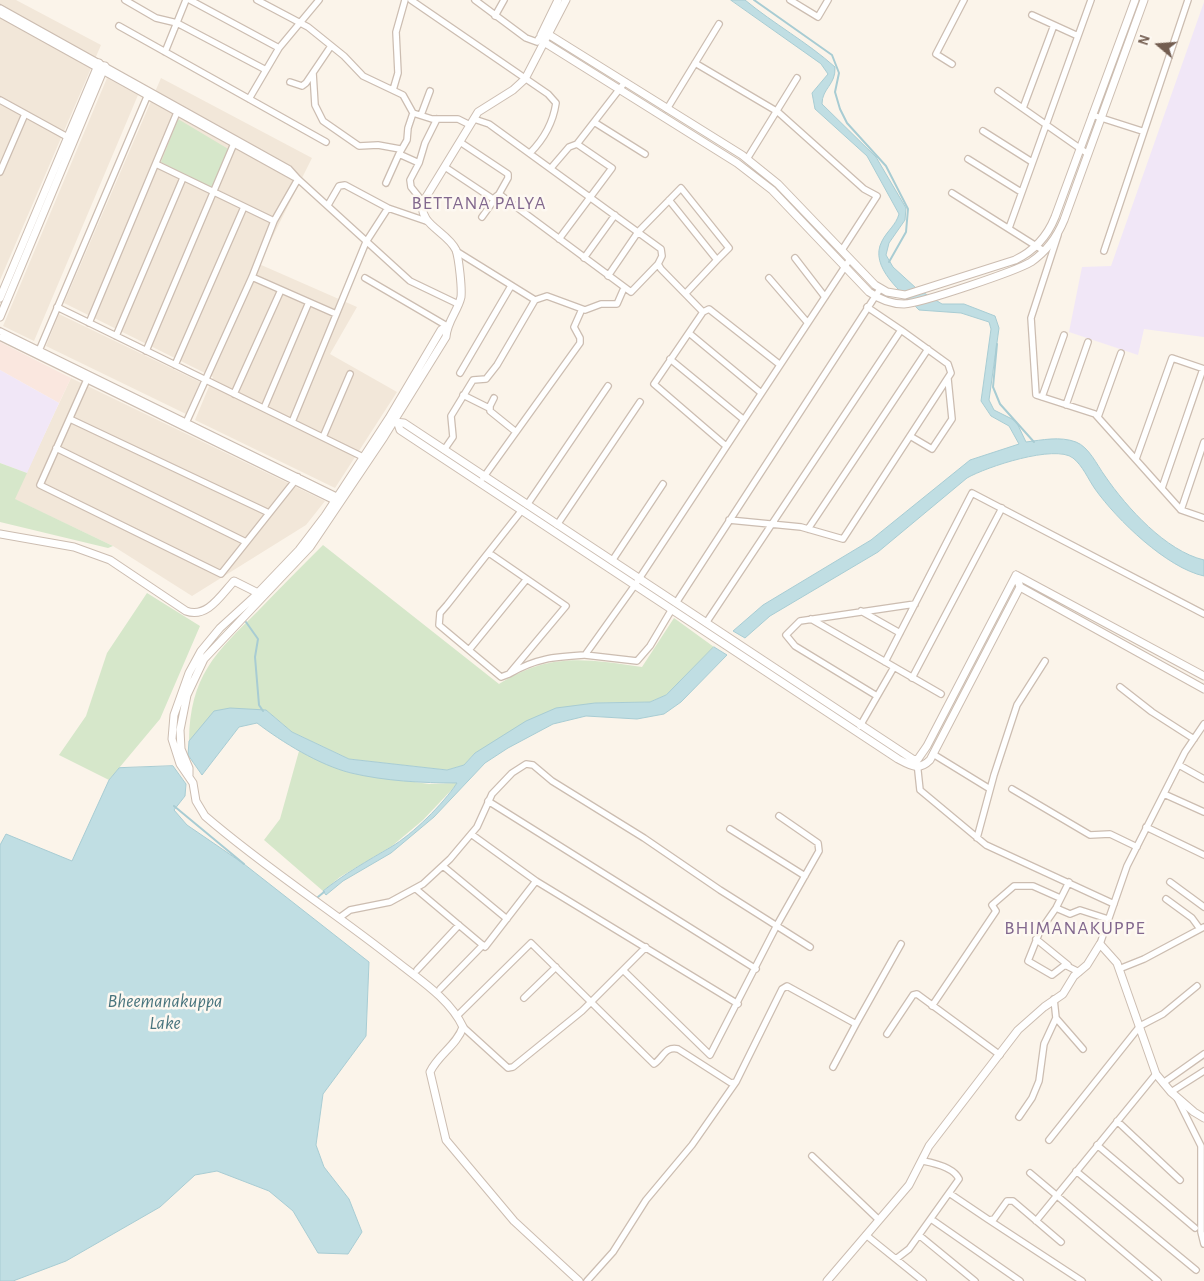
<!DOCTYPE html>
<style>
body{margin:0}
#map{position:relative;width:1204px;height:1281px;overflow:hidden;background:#fbf4ea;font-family:"Alegreya Sans",sans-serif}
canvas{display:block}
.north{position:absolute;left:1134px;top:20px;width:50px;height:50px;-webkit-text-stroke:4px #fdf8f1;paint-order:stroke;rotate:288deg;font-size:14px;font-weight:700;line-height:20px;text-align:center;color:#735d50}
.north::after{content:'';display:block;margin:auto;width:18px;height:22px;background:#735d50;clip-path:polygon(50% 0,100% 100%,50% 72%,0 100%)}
</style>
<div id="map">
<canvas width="1204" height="1281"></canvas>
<div class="north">N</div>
</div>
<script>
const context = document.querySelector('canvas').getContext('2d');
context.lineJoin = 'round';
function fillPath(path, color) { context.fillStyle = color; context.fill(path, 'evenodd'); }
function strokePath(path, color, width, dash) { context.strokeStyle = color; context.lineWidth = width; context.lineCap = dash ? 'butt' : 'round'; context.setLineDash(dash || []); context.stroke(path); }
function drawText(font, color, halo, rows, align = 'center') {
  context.font = font + ' "Alegreya Sans",sans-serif'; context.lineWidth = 5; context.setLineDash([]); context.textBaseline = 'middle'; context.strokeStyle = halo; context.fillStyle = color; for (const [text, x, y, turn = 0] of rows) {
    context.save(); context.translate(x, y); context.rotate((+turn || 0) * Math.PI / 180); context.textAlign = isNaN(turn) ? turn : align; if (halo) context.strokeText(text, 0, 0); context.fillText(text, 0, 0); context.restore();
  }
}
fillPath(new Path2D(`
 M0,0H16L101,45L0,280Z
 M107,78L138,95L34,341L3,326Z
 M161,78L312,158L259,264L357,307L330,354L397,392L335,488L195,420L213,377L64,303Z
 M59,314L200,382L186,414L46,346Z
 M71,378L325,501L306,525L192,596L113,546L14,499Z`), '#f2e7d9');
fillPath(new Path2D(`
 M0,342L71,378L59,403L0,370Z`), '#fae7df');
fillPath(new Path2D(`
 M1204,2V337L1144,329L1138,355L1069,332L1082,267L1111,266Z
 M0,370L59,403L27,473L0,463Z`), '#f1e7f7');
fillPath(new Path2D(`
 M178,119L230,150L212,188L161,162Z
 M0,463L27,473L15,499L113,546L108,548L0,522Z
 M323,545L499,684C550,652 586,659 642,667L674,618L714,647L666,695L650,702L595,703L475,753L464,765L447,770L349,759L292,732L266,710L189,741C190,676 215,653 258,611C279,589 301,567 323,545Z
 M147,593L200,626L160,719L109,780L59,755L86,716L107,653Z
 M299,751L350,773L429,784L458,783L423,820L392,846L340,877L323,891L264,840L280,819Z`), '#d6e7ca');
const water = new Path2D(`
 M731,0H745C774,24 807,42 835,67C836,85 822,88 822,104L876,157L906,208L905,220L889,243L886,255L893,267L916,288L942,304H964L995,316L999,328L989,400L994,410L1016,421L1026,442C1042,440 1060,436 1076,442C1089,447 1097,465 1105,476C1127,508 1166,551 1204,560V576C1167,568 1117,520 1095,489C1088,479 1083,466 1073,458C1055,444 986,467 967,478L878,552L770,616L745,638L733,631L763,605L871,540L970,460L1019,444L1009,426L991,416L981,401L991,329L989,322L961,313L919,310C903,293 868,267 882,241C887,231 896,225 899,214L867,156L815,109L812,93L828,74L821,64Z
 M714,647L727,655L681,702L664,714L637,719L586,716L553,724L508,748L485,763L434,817L391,853L343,881L326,895L323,891C344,874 367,861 391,847C413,834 443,804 457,783C422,783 385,781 351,773C319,765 282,742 257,723L239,727L202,775L188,755L189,741L214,711L230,708L266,710L292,732L349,759L447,770L464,765L475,753L526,721L556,708L595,703L650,702L666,695Z
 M173,766L186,784L185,796L174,810L187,825L244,864L369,962L366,1036L323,1094L316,1145L324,1167L349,1199L362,1232L348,1254L318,1253L293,1211L269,1191L217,1171L195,1175L160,1207L66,1261L13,1281H0V845L6,834L72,861L109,780L119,768Z`);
fillPath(water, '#c0dee3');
strokePath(water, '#a8ccd3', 1);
strokePath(new Path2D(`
 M754,0L832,55L839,73L835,92L840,109L847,123L886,166L908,209L906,232L889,262
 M997,344L993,387L1000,404L1034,442
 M246,622L258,639L255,657L259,705L263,711
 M174,806L244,864
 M318,897L324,892`), '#a8ccd3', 2);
const minor = new Path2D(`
 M125,0L156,18L177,23L266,70
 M190,0L279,48
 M257,0L308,27L344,56L363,76L403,95L413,113L432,119H458L470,125
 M411,0L548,94L556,103C553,123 544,139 530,153
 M475,0L526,38L537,42
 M790,0L818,17L828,0
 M0,8L289,169L298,179L410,281L458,304
 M0,14L294,177
 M1032,15L1078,36
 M495,16L504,0
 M119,26L326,142
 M165,52L186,0
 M695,63L778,112L864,189L877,196L842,250
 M952,64L936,54L964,0
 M313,73L315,105L323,121L359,146L378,145L400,149
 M290,82L302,86L306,83L331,46
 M393,90L398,73L396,32L405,0
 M998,91L1088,154
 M249,99L279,48L319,0
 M0,100L71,139
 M1023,108L1054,25
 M667,109L719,24
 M413,113L408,128L407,140L399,154L419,163L410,180L411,187L423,202
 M421,115L430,91
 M1092,115L1142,131
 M474,119L489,124L661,249L662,256L658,264L661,269L703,312L709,309L779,364
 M594,122L645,154
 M983,131L1032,162
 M460,142L508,174V178L499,194
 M747,159L797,78
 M968,159L1021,192
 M419,163L425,143L437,119
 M156,164L274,221
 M445,167L493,199L499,194L631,292L658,264
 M551,168L569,147L577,144L625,82
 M0,172L25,114
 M386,183L399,154
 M952,193L1044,251
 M669,200L717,260L686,293
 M328,205L339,186L345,185L388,208L426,221
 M482,217L495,199
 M1009,228L1091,0
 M1058,235L1031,318L1036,395L1095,414L1181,510L1204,518
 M559,239L612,168L577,144
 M456,251L535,300L547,296L585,310L601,304H617L624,288
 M1104,251L1188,0
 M584,258L615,215
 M795,258L825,297
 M608,276L638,232L681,188L729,248L717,260
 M252,277L336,314
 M365,278L447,326
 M769,278L807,322
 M57,307L363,457
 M703,312L654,384L726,446
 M89,323L178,110
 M0,331L338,497
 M689,333L760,392
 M116,336L183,178
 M0,337L335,501
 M146,351L235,141
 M38,353L149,92
 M670,359L743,419
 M175,365L244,207
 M460,373L511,286
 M89,375L40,485L221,574L298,477
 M234,394L281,290
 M463,395L489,408
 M1042,397L1064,335
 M494,398L490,406V411L516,432
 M1066,405L1088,342
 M264,408L309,302
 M1098,417L1121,353
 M70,419L269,513
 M292,422L366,242L388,208
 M185,425L252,277L274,221L298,179
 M910,436L932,449L952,419L948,379
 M323,437L350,374
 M56,448L246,542
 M444,450L453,437L451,416L473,380L486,379L497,365L535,300
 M1136,459L1172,358L1204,369
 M483,478L580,343V338L574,327L582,309
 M1162,488L1203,369
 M527,505L608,386
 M1181,510L1204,442
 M729,520L801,527L843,539L951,373L948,364L901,330
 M557,525L640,402
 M808,529L928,349
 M489,553L566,606L509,674L501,677L439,625L440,613L447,605L522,510
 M612,561L663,484
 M676,603L880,289
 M861,611L900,633
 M811,619L941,694
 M706,623L901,330L867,307
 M469,650L526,580
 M585,655L637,661L650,646L672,609
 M885,662L972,493L1204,614
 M509,674C536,658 554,657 585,655L635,585L850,259
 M912,678L1002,508
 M1120,687L1152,712L1194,739
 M877,696L795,646L786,635L800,621L915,604
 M860,726L894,667
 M933,754L990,789
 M917,762L920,790L986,845L1114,904
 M1179,765L1204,779
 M1012,789L1090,835L1110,834L1137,847
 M1164,794L1204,812
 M488,801L756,969
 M1146,827L1204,855
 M730,829L805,876
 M471,834L536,881L738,1004
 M977,838L994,775L1017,705L1045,661
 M443,866L507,919
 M1069,882L1056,908L1040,931L1028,961L1052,975L1065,965L1079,972
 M1170,882L1204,907
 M416,889L485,947L536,881
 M1166,899L1192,918L1200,929
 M1056,908L1070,914L1080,910L1108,919
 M339,918L350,910L390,902L423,884L450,859L477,827L492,794L512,773L526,764L533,765L552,781L644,838L720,890L810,947
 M1036,939L1068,965
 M1100,944L1127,866L1185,752L1204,724
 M1119,969L1144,959L1204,927
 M417,970L459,925
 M623,970L710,1055L777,925L819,851L818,843L779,816
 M440,989L483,945
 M524,998L556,967
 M932,1006L996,911L992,905L1014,886H1033L1060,898
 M457,1016L531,943L654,1064C663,1058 665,1046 678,1049L731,1083L736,1082L782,989L787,986L856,1024L833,1067
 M1056,1018L1083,1049
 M856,1024L901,944
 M463,1027L508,1068L513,1067L582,1011L646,947
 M887,1034L913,995L917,994L1000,1055
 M1163,1083L1204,1054
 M1171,1092L1204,1071
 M1177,1098L1201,1146V1232L1204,1244
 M1019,1117L1032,1098L1039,1081L1044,1044L1056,1018L1054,999
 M1117,1121L1180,1180
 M1049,1140L1140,1026L1163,1014L1197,986
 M1097,1145L1195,1228
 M812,1156L879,1220
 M1076,1171L1196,1270
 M1030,1173L1158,1281
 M949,1193L989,1220L994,1219L1007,1201H1013L1061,1242
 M931,1219L1020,1281
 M989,1220L1082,1281
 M1036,1221L1156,1074
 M866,1235L923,1281
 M919,1235L975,1281
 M896,1259L909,1249L959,1179C954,1168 934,1163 923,1161
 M587,1281L613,1252L646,1200L692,1145L736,1082`);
const tertiary = new Path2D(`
 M543,31L742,155L778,184L875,285L887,292L905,295L1015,260C1034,251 1047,237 1055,217L1135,0
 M541,35L558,0
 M539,39L737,163L772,190L869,292C879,299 891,304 904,304C922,303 1016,271 1031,262C1047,251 1057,237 1064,220L1144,0
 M0,298L99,63
 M0,317L105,66
 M447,326L441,330L389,418L325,516L299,550L254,597L220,628L201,651L189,673L174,715L172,739L180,764L193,783L196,801L205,816C265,868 333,911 396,961C420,980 450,999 463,1027C457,1045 438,1055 430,1072L446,1140L514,1221L579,1281
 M395,422L404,423L914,760L918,759L927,746L1016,575
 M398,424L400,430L898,759C911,766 919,771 930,760L1020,587L1016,575
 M0,534L74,547L110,560L186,611C207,619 221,595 234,581L258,593
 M1016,575L1204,676
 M1020,587L1204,689
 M189,775V768L181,749L180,730L187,695L204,659L310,547L384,437L446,337C447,321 458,311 461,297C462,288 459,259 456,250C447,231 418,225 423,202L478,112L513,90L525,79L566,0
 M827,1281L909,1185L929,1146L1018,1030L1044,1007L1063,994L1074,976L1087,965L1100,944L1117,963L1156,1074L1171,1092L1194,1112L1204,1118`);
strokePath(minor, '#ccbdb1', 8);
strokePath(tertiary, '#ccbdb1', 9);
strokePath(minor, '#fff', 5.5);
strokePath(tertiary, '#fff', 7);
context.letterSpacing = '1px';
drawText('19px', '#82688e', '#fdf8f1', [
 ["BETTANA PALYA",479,203],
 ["BHIMANAKUPPE",1075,928]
]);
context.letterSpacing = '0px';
drawText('italic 19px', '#48747d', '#fdf8f1', [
 ["Bheemanakuppa",165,1001],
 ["Lake",165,1023]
]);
</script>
